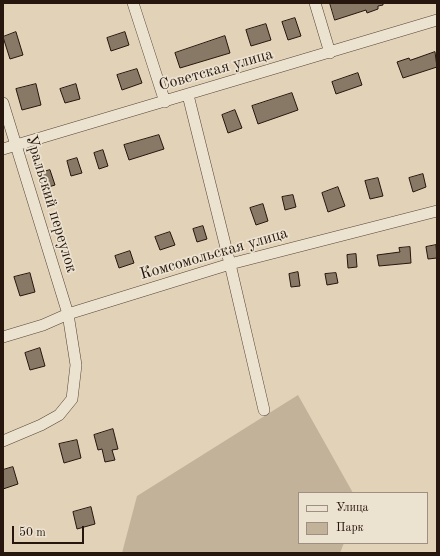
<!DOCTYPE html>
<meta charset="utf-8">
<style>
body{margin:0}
#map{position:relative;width:440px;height:556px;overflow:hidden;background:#e2d2b7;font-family:"Old Standard TT",serif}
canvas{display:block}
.frame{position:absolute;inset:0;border:4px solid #26160e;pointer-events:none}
.legend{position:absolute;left:298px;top:492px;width:130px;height:52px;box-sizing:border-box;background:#ece2d0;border:1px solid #9d9082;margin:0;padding:5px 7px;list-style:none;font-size:12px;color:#26160e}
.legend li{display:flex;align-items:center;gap:8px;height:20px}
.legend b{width:20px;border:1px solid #9d9082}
.scale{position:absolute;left:12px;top:526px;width:72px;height:18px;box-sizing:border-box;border:2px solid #26160e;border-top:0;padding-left:5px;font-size:12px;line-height:14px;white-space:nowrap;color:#26160e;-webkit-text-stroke:3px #ece2d0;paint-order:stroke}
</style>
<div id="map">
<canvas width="440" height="556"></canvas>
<div class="frame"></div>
<ul class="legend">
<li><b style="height:5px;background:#ece2d0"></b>Улица</li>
<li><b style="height:11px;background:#c2b29a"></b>Парк</li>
</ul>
<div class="scale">50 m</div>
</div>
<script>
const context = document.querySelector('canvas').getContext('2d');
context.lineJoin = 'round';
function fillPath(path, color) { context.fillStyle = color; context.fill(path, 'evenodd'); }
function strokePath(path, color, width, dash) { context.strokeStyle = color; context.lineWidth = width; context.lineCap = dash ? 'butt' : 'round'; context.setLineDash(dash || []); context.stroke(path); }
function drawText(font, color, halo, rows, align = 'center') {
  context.font = font + ' "Old Standard TT",serif'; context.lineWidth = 3.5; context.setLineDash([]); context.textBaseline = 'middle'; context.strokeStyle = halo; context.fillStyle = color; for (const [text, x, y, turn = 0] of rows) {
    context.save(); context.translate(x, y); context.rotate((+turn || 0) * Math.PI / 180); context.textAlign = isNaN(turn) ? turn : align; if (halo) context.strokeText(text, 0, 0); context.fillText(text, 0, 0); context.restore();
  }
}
fillPath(new Path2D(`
 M298,395L353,493H299V543H344L340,553H122L137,496Z`), '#c2b29a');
const building = new Path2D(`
 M330,3H383V5L378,6V9L367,13L366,10L335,20Z
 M295,18L301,36L288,40L282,22Z
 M266,24L271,40L251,46L246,30Z
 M16,32L23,55L10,59L3,37Z
 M125,32L129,45L111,51L107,38Z
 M225,36L230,53L180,68L175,53Z
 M435,52L437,67L403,78L397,62L409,58L410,60Z
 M137,69L142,83L122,90L117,75Z
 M358,73L362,85L336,94L332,82Z
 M36,84L41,105L22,110L16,89Z
 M76,84L80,99L65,103L60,89Z
 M292,93L298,110L258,124L252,106Z
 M235,110L242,128L228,133L222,115Z
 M159,135L164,149L129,160L124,145Z
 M103,150L108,166L99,169L94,153Z
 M77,158L82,173L71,176L67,161Z
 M50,170L55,185L45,188L40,173Z
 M423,174L426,187L413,192L409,178Z
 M378,178L383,196L370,199L365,181Z
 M338,187L345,206L328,212L322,193Z
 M293,195L296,207L285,210L282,197Z
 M263,204L268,221L256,225L250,208Z
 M203,226L207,239L197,242L193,229Z
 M170,232L175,245L160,250L155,237Z
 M436,245L437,258L428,259L426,247Z
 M410,247L411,263L379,266L377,255L400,252L399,248Z
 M130,251L134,263L119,268L115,256Z
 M356,254L357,267L348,268L347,255Z
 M298,272L300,286L291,287L289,274Z
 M30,273L35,292L20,296L14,277Z
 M336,273L338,283L327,285L325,274Z
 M40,348L45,366L30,370L25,353Z
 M113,429L118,449L112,450L115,460L105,462L102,449L98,450L94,435Z
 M77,440L81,458L64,463L59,444Z
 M13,467L18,484L3,489V470Z
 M91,507L95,524L77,529L73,512Z`);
fillPath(building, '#887866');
strokePath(building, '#26160e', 1);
const minor = new Path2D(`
 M133,3L165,102
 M315,3L330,53
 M188,95L230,264L264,410
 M3,103L68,314L76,365L72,399L59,415L41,425L3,441
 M3,149L437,20
 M3,337L43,325L68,314L230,264L437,211`);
strokePath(minor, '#554538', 12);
strokePath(minor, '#ece2d0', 11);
drawText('16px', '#26160e', '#ece2d0', [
 ["Советская улица",216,70,-16],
 ["Уральский переулок",51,204,73],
 ["Комсомольская улица",214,254,-16]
]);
</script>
